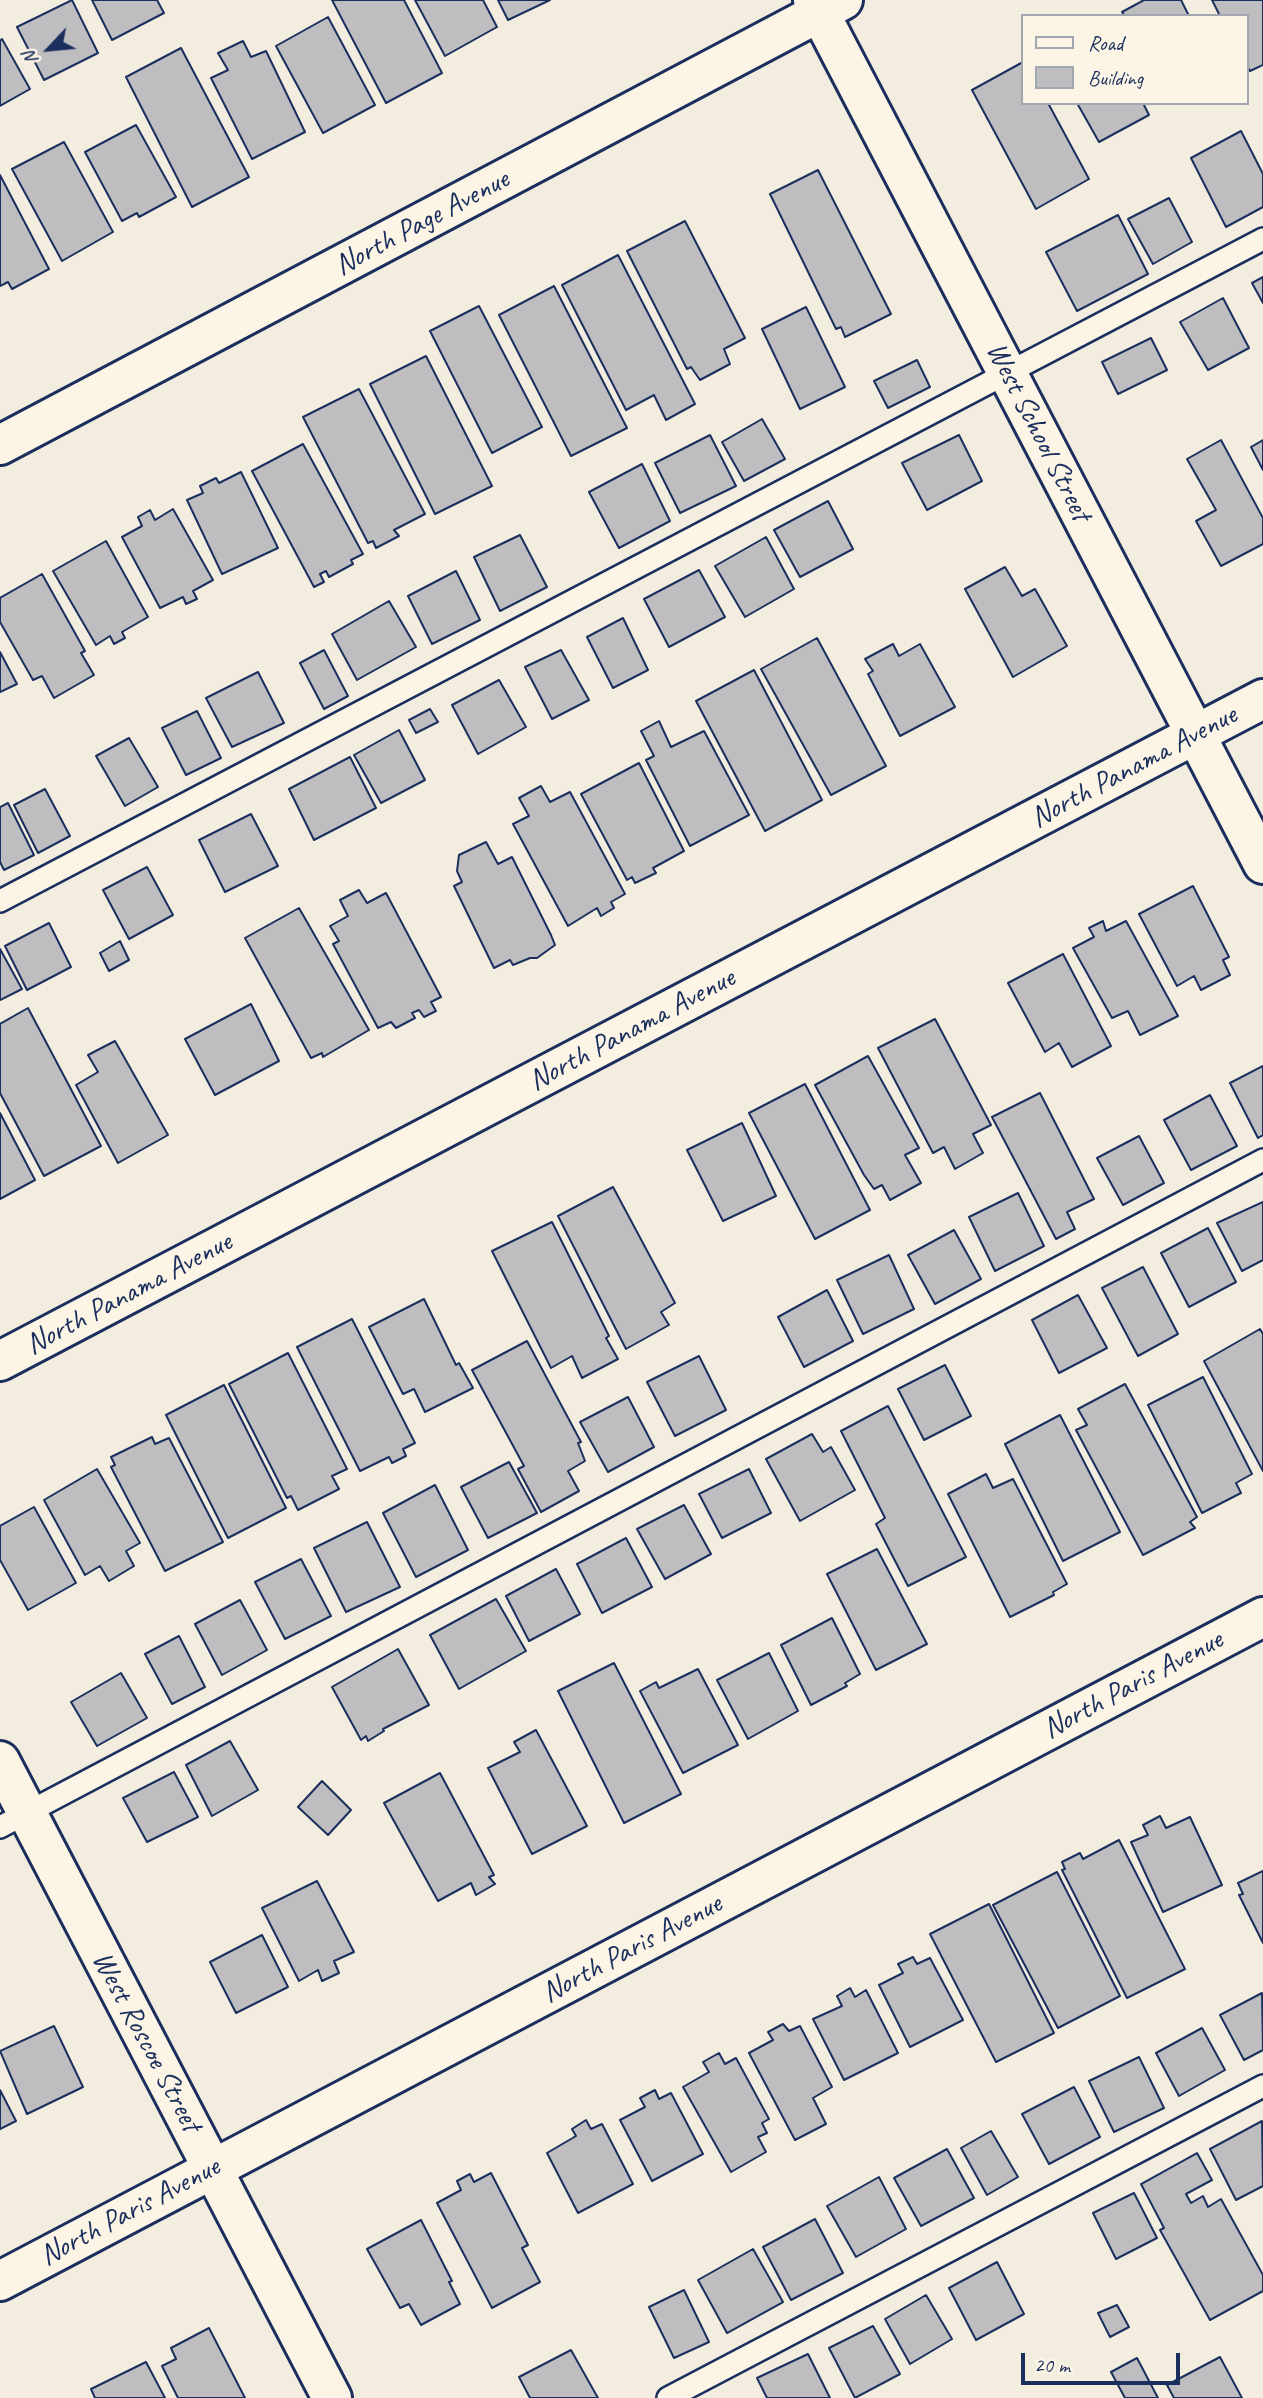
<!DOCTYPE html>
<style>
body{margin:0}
#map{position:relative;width:1263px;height:2398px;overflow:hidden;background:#f3ede0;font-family:Caveat,sans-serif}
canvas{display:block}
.legend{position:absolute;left:1021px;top:14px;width:228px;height:91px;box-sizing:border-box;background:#fcf5e5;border:2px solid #a2a6af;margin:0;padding:9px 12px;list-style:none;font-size:21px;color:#1b2f5e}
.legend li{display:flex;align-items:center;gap:14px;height:35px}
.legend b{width:35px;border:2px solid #a2a6af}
.north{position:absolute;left:14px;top:14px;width:70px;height:70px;-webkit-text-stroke:5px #fcf5e5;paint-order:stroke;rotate:244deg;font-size:19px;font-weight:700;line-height:28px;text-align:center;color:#1b2f5e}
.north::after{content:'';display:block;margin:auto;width:24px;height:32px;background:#1b2f5e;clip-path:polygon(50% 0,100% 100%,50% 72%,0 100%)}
.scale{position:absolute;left:1021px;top:2353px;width:159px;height:32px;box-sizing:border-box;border:4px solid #1b2f5e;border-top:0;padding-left:9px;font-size:21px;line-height:24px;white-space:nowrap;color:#1b2f5e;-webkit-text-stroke:5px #fcf5e5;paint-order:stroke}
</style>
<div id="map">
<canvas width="1263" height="2398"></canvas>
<ul class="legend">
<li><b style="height:9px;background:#fcf5e5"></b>Road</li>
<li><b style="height:19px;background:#bebec0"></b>Building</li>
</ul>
<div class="north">N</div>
<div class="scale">20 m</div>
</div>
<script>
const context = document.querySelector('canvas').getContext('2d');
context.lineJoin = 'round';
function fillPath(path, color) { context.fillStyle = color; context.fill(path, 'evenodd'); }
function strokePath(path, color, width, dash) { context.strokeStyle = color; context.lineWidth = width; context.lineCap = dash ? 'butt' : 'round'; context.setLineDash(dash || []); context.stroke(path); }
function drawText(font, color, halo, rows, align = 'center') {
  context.font = font + ' Caveat,sans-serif'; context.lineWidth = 6; context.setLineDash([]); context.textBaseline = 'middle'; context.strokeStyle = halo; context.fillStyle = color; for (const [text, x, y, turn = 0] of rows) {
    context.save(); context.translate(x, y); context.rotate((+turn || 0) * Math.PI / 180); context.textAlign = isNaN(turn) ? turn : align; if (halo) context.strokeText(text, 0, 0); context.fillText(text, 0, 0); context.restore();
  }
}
const building = new Path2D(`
 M72,0L98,53L44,80L17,27Z
 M92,0H157L164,13L112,40Z
 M332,0H404L442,73L386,103Z
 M415,0H483L497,27L445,56Z
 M498,0H550L508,20Z
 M1144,0H1181L1189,16H1125L1122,12Z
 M1212,0H1263V65L1250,71L1247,66V16H1220Z
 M328,17L375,105L323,133L276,46Z
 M2,39L30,89L0,106V41Z
 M243,41L251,57L266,51L305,132L252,159L211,78L228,70L218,53Z
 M181,48L249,177L192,207L126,77Z
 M1023,62V103H1048L1089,179L1036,209L972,90Z
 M1077,103H1143L1149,115L1099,142Z
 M136,125L176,197L139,217L137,213L122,221L85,152Z
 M1241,131L1263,174V207L1226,227L1191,158Z
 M64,142L113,232L62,261L12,169Z
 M818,170L891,314L845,337L841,327L836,329L770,194Z
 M0,175L49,269L12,289L8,282L0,286Z
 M1169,198L1192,242L1153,264L1128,219Z
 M1118,215L1148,274L1077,311L1046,252Z
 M685,221L745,338L724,349L730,364L700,380L691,367L687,369L627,251Z
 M618,255L695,404L666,420L654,395L626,410L562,285Z
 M1263,277V303L1252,283Z
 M554,286L627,428L571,456L499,315Z
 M1223,298L1249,348L1208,370L1180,322Z
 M479,306L542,427L492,453L430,331Z
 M806,307L845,387L800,409L762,329Z
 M1151,338L1167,370L1118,394L1102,362Z
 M426,356L492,486L435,514L370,384Z
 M917,360L930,387L888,408L874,381Z
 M359,389L425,514L394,530L399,536L376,548L373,541L368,543L303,417Z
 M762,419L785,459L744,481L722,442Z
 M710,435L736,486L680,513L655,463Z
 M959,435L982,481L927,510L902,463Z
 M1221,440L1263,518V544L1221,566L1196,521L1216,510L1187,459Z
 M1263,440V470L1251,447Z
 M303,444L363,554L351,560L353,564L329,577L326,571L320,574L324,582L314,587L252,471Z
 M642,464L670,521L619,548L589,492Z
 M241,472L278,548L222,574L187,500L203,493L200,486L216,478L219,483Z
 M828,501L853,549L800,577L774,530Z
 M173,509L213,580L193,591L197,599L186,604L183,597L160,608L122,537L142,526L138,517L150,510L155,520Z
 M520,535L547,587L500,611L474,557Z
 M766,537L794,589L745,617L715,566Z
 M106,541L148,617L122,632L125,638L114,644L110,636L96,645L53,571Z
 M1005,567L1022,596L1035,589L1067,646L1013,677L965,589Z
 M699,570L725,617L669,647L644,599Z
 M456,571L480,620L432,644L408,596Z
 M42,574L85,651L81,653L94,675L54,698L42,676L33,680L0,622V598Z
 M389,601L416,647L357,680L332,634Z
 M623,618L648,670L613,688L587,637Z
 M817,638L886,766L831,795L761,669Z
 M893,644L899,656L920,644L955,707L900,736L868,674L873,671L865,659Z
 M324,650L348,696L324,709L300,663Z
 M561,650L589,700L552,719L525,667Z
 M0,652L17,684L0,692Z
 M754,670L822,800L765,831L696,701Z
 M258,672L284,723L232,747L206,698Z
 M499,680L526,727L478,754L452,705Z
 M430,709L438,722L416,733L409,720Z
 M197,711L221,758L186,775L162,728Z
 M659,721L671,747L704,731L749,815L690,846L646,760L654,756L641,731Z
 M399,730L425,780L381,803L354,755Z
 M129,738L158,787L125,806L96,756Z
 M350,757L376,808L314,840L289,789Z
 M639,763L684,851L653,868L656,873L635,883L632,877L627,880L581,794Z
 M541,786L550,802L570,792L625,894L611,902L614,908L601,916L597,908L568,926L513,824L529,816L519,798Z
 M45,789L70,836L38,853L14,805Z
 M8,803L34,855L4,870L0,862V807Z
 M251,814L278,866L225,892L199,840Z
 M486,842L498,864L512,857L551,935L555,945L537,958H530L513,965L510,960L494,968L454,886L462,882L457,871L459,855Z
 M147,867L173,915L129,939L103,890Z
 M1193,886L1229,957L1223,960L1230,975L1201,990L1194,976L1177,986L1139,914Z
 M359,890L367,903L386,893L441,997L431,1002L436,1011L424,1017L419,1010L412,1013L415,1018L396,1028L391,1022L378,1028L333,944L339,941L330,926L348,916L340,900Z
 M299,908L369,1030L323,1057L322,1053L311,1058L245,938Z
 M1103,921L1106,931L1126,921L1178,1016L1140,1035L1128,1011L1112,1018L1073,948L1094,937L1089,928Z
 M49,923L71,967L27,990L5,946Z
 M120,941L129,960L109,971L100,953Z
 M0,949L22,989L0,1000Z
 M1063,954L1111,1046L1072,1067L1059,1043L1045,1052L1008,983Z
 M251,1004L279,1061L215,1095L185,1039Z
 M28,1008L101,1146L44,1176L0,1093V1024Z
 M935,1019L991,1125L973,1134L983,1153L955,1169L944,1147L933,1153L878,1048Z
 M115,1041L168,1135L118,1163L76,1085L98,1072L88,1055Z
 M868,1056L919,1148L905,1155L921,1183L890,1200L882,1185L874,1189L864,1175L815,1085Z
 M1263,1066V1135L1258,1138L1230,1083Z
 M805,1084L870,1210L815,1239L749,1113Z
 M1040,1093L1094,1199L1067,1212L1075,1229L1056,1239L992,1117Z
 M1210,1095L1237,1146L1191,1170L1164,1120Z
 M0,1113L35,1180L0,1199Z
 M742,1123L776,1196L723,1221L687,1150Z
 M1139,1136L1164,1183L1123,1205L1097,1158Z
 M613,1187L675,1303L661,1312L669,1325L626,1349L558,1216Z
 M1018,1193L1044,1246L995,1271L969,1217Z
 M1263,1202V1260L1242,1271L1217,1223Z
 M552,1222L609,1336L606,1338L618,1359L582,1378L572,1356L551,1368L492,1251Z
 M1208,1228L1236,1282L1189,1307L1161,1253Z
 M954,1230L981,1279L935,1304L908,1255Z
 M889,1255L914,1309L863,1334L837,1280Z
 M1143,1267L1178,1334L1138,1356L1102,1288Z
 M827,1290L853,1341L804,1367L778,1317Z
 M1078,1295L1107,1348L1059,1373L1032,1320Z
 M424,1299L456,1365L459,1363L473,1388L425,1412L414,1389L403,1394L369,1327Z
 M352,1319L415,1443L403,1449L406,1456L392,1463L389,1457L360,1471L297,1347Z
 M1260,1329L1263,1334V1471L1204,1361Z
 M527,1341L581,1442L578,1443L585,1461L568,1471L579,1491L541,1512L518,1469L524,1466L472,1370Z
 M288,1353L347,1469L332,1476L339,1489L298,1510L291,1496L287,1498L229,1384Z
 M699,1356L726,1410L675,1436L647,1382Z
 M945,1365L971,1416L924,1440L898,1389Z
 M1203,1377L1252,1474L1236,1483L1241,1493L1202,1513L1148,1405Z
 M1125,1384L1197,1517L1190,1522L1195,1528L1143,1555L1076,1430L1087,1425L1078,1409Z
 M224,1385L286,1508L228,1538L166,1415Z
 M628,1397L654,1447L608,1472L580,1422Z
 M888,1406L966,1557L908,1586L876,1524L885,1518L841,1431Z
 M1060,1415L1120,1532L1063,1561L1005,1444Z
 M812,1434L823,1452L831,1447L855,1490L800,1521L766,1459Z
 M152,1437L155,1444L169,1438L223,1542L165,1571L111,1467L115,1465L111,1457Z
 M509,1462L537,1513L488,1538L461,1487Z
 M97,1469L140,1543L126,1551L134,1566L109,1581L100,1566L85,1575L44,1500Z
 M749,1469L771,1513L722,1538L699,1494Z
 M986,1474L993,1488L1013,1479L1067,1584L1053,1592L1054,1595L1010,1617L948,1494Z
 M435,1485L468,1550L416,1577L383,1513Z
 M684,1505L711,1554L665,1579L637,1529Z
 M34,1507L76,1583L28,1610L0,1560V1526Z
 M367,1522L400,1587L346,1612L314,1548Z
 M626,1538L652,1587L602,1613L577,1564Z
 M877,1549L927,1644L876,1670L827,1574Z
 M301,1559L331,1616L285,1639L255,1582Z
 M556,1569L580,1614L529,1641L506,1596Z
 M496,1599L526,1651L459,1689L430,1635Z
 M240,1600L267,1650L222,1675L195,1624Z
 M832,1618L860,1674L845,1683L847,1686L811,1705L781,1645Z
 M179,1636L205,1687L172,1704L145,1654Z
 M398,1649L429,1705L383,1729L384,1731L368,1741L366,1736L361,1740L332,1687Z
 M769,1653L798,1711L748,1739L717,1680Z
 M614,1663L681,1794L624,1823L558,1691Z
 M698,1669L738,1745L683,1773L640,1691L656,1682L659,1688Z
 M121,1673L147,1718L97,1746L71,1702Z
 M536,1730L587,1826L532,1854L488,1768L520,1752L514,1742Z
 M230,1741L258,1790L212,1816L186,1765Z
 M174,1772L198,1817L147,1842L123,1798Z
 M440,1773L494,1875L489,1877L495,1884L476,1895L471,1883L438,1901L384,1803Z
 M322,1781L351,1810L328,1835L298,1807Z
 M1160,1816L1166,1828L1190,1817L1222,1885L1163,1912L1131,1842L1148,1835L1143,1825Z
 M1119,1840L1185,1969L1127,1998L1062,1870L1065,1869L1062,1862L1080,1853L1083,1859Z
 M1263,1871V1943L1239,1895L1243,1894L1238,1883Z
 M1057,1872L1120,1996L1058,2028L993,1905Z
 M317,1881L354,1952L334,1961L339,1973L322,1981L318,1970L299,1981L262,1908Z
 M989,1904L1054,2033L996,2062L930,1934Z
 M262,1935L288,1987L236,2013L210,1962Z
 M913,1957L917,1964L930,1958L963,2020L910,2047L879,1985L903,1973L898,1964Z
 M850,1988L855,1997L866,1990L898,2053L844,2080L813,2019L842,2006L837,1996Z
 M1262,1993L1263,2050L1244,2060L1220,2015Z
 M783,2024L789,2031L800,2026L832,2087L813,2098L826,2124L795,2140L749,2053L773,2040L768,2032Z
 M54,2026L83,2087L27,2114L0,2051Z
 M1202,2028L1225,2070L1179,2096L1156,2053Z
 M719,2053L725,2064L736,2058L769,2119L762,2123L767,2133L758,2137L766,2152L731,2172L683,2087L709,2072L703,2062Z
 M1139,2057L1164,2108L1114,2132L1089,2081Z
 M1074,2087L1100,2137L1049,2164L1022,2114Z
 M0,2090L16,2121L0,2129Z
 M655,2090L659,2099L671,2093L703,2154L652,2181L620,2120L645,2107L640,2098Z
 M586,2120L591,2129L602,2124L633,2184L578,2213L547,2153L576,2136L572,2129Z
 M1262,2121L1263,2186L1236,2200L1210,2149Z
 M991,2131L1018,2177L987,2195L961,2148Z
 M947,2149L974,2198L921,2226L894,2178Z
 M1197,2153L1212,2180L1186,2194L1191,2203L1203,2196L1208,2207L1221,2199L1263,2275V2291L1210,2320L1160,2230L1164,2228L1141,2184Z
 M491,2173L528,2245L522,2248L540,2282L492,2308L437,2203L461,2190L457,2181L470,2174L474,2182Z
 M879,2177L906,2229L856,2257L827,2206Z
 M1134,2193L1157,2238L1116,2259L1093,2213Z
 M815,2219L843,2273L791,2300L763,2247Z
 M421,2220L452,2281L449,2282L460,2304L421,2325L409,2304L400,2308L367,2249Z
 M753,2249L783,2302L727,2333L698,2280Z
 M997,2262L1024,2314L976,2340L949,2288Z
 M684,2290L709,2342L674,2358L649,2307Z
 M926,2295L952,2339L910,2364L885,2319Z
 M1117,2305L1129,2327L1110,2337L1098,2313Z
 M873,2326L900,2374L855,2398L829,2348Z
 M209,2328L245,2398H178L162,2366L176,2359L171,2348Z
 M571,2350L598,2398H530L519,2377Z
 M808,2354L830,2398H767L757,2378Z
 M1220,2357L1242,2398H1174L1167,2385Z
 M1137,2358L1158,2398H1125L1111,2372Z
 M146,2362L165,2398H95L91,2389Z`);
fillPath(building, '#bebec0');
strokePath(building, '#1b2f5e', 2);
const lane = new Path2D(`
 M0,901L1263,239
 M0,1827L1263,1160
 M668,2398L1263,2086`);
const street = new Path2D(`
 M813,0L1263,864
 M0,445L843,0
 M0,1361L1263,699
 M0,1761L332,2398
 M0,2281L1263,1617`);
strokePath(lane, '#1b2f5e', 26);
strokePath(street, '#1b2f5e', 44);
strokePath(lane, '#fcf5e5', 21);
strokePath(street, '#fcf5e5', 38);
drawText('30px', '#1b2f5e', '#fcf5e5', [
 ["North Page Avenue",422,223,-28],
 ["West School Street",1038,432,63],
 ["North Panama Avenue",1134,767,-28],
 ["North Panama Avenue",632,1030,-28],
 ["North Panama Avenue",129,1294,-28],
 ["North Paris Avenue",1133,1685,-28],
 ["North Paris Avenue",632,1949,-28],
 ["West Roscoe Street",146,2042,62],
 ["North Paris Avenue",130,2212,-28]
]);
</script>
